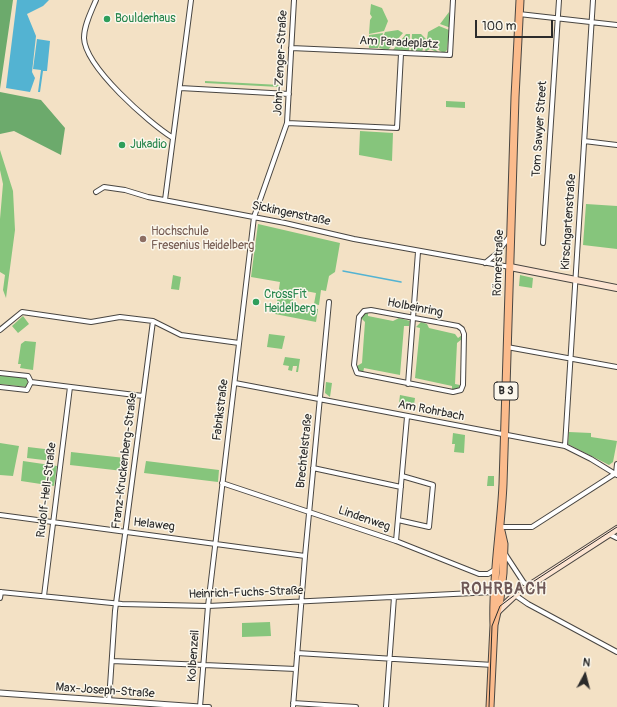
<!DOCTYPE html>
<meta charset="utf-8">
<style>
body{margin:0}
#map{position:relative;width:617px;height:707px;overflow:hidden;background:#f3e1c5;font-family:Pangolin,sans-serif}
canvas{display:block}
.north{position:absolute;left:565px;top:655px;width:40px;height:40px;-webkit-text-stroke:3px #fbf7ec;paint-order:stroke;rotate:7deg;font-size:11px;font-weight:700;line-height:16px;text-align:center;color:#2b2b2b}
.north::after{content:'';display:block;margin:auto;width:14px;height:18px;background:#2b2b2b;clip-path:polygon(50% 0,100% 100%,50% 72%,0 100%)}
.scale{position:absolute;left:475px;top:20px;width:78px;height:18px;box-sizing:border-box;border:2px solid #2b2b2b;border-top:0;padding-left:5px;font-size:12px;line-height:14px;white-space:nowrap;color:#2b2b2b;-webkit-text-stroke:3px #fbf7ec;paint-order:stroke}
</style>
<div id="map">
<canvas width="617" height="707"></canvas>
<div class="north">N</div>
<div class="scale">100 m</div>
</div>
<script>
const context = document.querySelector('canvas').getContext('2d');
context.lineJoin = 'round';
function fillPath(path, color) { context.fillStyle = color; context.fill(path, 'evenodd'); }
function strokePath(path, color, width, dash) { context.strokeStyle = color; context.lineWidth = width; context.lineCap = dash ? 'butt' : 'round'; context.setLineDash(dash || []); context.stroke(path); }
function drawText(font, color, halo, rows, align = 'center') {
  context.font = font + ' Pangolin,sans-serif'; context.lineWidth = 3; context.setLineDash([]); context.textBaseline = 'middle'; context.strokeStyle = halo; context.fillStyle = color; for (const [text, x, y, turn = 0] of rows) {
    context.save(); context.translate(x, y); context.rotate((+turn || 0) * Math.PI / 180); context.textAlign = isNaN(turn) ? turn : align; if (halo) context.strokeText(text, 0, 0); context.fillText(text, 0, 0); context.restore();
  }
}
fillPath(new Path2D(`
 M371,4L382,8L388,21L384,31L369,34L370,20L372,17L370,14Z
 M449,12V23L451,22V28L440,24Z
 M439,26L449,30L447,50L444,53L440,51L427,39L428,32Z
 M398,30L403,33L388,50L379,48L385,32Z
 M383,33L378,48H369V35Z
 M406,34H410L409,51L393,50Z
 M412,34H421L426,39L422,52L411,51Z
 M427,41L439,53L430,49L425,52Z
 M205,81L280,85L279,87L205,83Z
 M446,101L465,102V108L446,107Z
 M360,131L393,133L392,161L359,155Z
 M0,150L13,191L15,230L6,298L3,290L5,275L0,272V219L3,184L0,170Z
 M586,204L617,206V249L583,245Z
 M258,224L340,243L335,272L329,276L326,291L321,290L319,305L314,304L316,293L295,289L292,304L318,309L316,322L275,314L280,282L251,277Z
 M173,275L181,277L179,290L171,289Z
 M520,275L533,278L532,288L519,286Z
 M365,313H368V316L393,321L399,318L410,321L409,326H404L400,375L364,368L363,373L359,372L357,366L362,363L365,322L361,318Z
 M23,316L29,324L18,333L12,326Z
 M421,322L427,324L429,328L455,334L458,338L462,335V339L457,343L455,384L460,385L458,389L452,390V386L415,378L420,328L416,327Z
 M269,334L285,336L282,349L267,347Z
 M25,341L36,342L33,370L20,368L21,364H18L21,344Z
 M285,357L300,359L298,372H296L297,366H293L292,371L288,370L289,366L283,365Z
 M0,375L28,378L27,387L0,384Z
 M326,382L332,383L330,397L325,393Z
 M400,395L415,398L414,405L399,403Z
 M569,432L591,433V437L617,441L613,462L609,465L568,444Z
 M453,433L465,435L464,453L454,452L455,444H452Z
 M0,443L19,446L13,476L0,475Z
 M28,447L53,450L52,461L27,458Z
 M71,452L125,458L123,471L70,465Z
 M23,461L57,466L54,486L21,481Z
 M146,461L219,470L218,482L144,473Z
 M488,476H494V486H487Z
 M270,622L271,636L242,637V623Z`), '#86c57c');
fillPath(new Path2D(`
 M0,0H13L0,89Z
 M0,92L41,100L65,128L61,155L14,131L0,134Z`), '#6caa6c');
fillPath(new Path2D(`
 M17,0H49L43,6L27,14L36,36L32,72L35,78L30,92L6,88Z
 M37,39L50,41L47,71H43L40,92H38L41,70L33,69Z`), '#53b3d2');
strokePath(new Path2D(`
 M343,271L401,282`), '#53b3d2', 1.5);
const minor = new Path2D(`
 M96,0C91,12 84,25 84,38C85,67 149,123 173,138
 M519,14L617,25
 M291,48L450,55L453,0
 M180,88L289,94
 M287,123L397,128L401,54
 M584,141L617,145
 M96,192L104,187L125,190L148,197L285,223L354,239L510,267
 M165,200L191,0
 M543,243L559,0
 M485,263L496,254L510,236
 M371,310L458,326L462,329L464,334L463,385L461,390L453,392L357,373L354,365L359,317L364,311Z
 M0,330L22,312L91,322L120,317L153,321L181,335L239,343
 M507,347L617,367
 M0,373L28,376L31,382L27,390L0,387
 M31,382L143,396
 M235,383L565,446L591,459L617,475
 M408,384L418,252
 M565,446L593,0
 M313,468L401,487
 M222,483L396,541L479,574H488L496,569
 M0,515L305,556
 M398,520L429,527L433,485L402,476
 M501,527H532L616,473L617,464
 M609,534L617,538
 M396,541L407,417
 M505,554L524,583L530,585
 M0,592L122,604L208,606L494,592
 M515,595L528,604L617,652
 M44,596L70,387
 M0,598L1,592
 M297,653L493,665
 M112,661L296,669
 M109,701L115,611L153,321
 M293,703L356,707
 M209,707H200L208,606L254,217L287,123L294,0
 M293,707L305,556L329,302
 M386,707L394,597`);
const tertiary = new Path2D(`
 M0,693L200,707`);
const secondary = new Path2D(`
 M510,267L617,288
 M498,611L515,595L617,529`);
const primary = new Path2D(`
 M494,625C492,578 501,531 503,484L515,97L520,0
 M490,707L494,625L500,599L503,573L504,544L501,531`);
strokePath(minor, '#494642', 6);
strokePath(tertiary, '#494642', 7);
strokePath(secondary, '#494642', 8);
strokePath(primary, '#494642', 9);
strokePath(minor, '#fff', 4);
strokePath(tertiary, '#fff', 5);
strokePath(secondary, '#fde4d1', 6);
strokePath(primary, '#fbbb8c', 7);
strokePath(new Path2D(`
 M489,707L492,626L500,606L528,585L617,527`), '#2b2b2b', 1);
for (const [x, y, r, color] of [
 [107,19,4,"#2e9e5b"],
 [122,145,4,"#2e9e5b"],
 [143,239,4,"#8d6e63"],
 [256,302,4,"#2e9e5b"]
]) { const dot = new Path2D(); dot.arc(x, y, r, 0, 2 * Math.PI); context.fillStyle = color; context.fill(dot); strokePath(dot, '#fbf7ec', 1.5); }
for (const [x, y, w] of [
 [506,391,24]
]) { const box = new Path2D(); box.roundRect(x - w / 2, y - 9, w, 18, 3); context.fillStyle = '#fbf7ec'; context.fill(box); strokePath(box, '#2b2b2b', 1); }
drawText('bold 11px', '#2b2b2b', null, [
 ["B 3",506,391]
]);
drawText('12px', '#27864d', '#fbf7ec', [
 ["Boulderhaus",115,19],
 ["Jukadio",130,145],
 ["CrossFit",264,295],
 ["Heidelberg",264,309]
], 'left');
drawText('12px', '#2b2b2b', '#fbf7ec', [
 ["Am Paradeplatz",399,43,3],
 ["John-Zenger-Straße",281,63,-87],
 ["Tom Sawyer Street",540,129,-86],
 ["Sickingenstraße",291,214,12],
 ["Kirschgartenstraße",569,222,-86],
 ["Römerstraße",499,263,-88],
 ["Holbeinring",415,308,11],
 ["Fabrikstraße",221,410,-83],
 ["Am Rohrbach",431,411,11],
 ["Brechtelstraße",305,451,-84],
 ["Franz-Kruckenberg-Straße",125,461,-83],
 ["Rudolf-Hell-Straße",47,490,-83],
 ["Lindenweg",364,519,19],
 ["Helaweg",154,525,7],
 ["Heinrich-Fuchs-Straße",246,593,-2],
 ["Kolbenzeil",194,656,-86],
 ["Max-Joseph-Straße",105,691,4]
]);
drawText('12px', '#785e54', '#fbf7ec', [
 ["Hochschule",151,232],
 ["Fresenius Heidelberg",151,246]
], 'left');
context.letterSpacing = '1px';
drawText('bold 16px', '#6e5857', '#fbf7ec', [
 ["ROHRBACH",504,590]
]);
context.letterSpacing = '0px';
</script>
